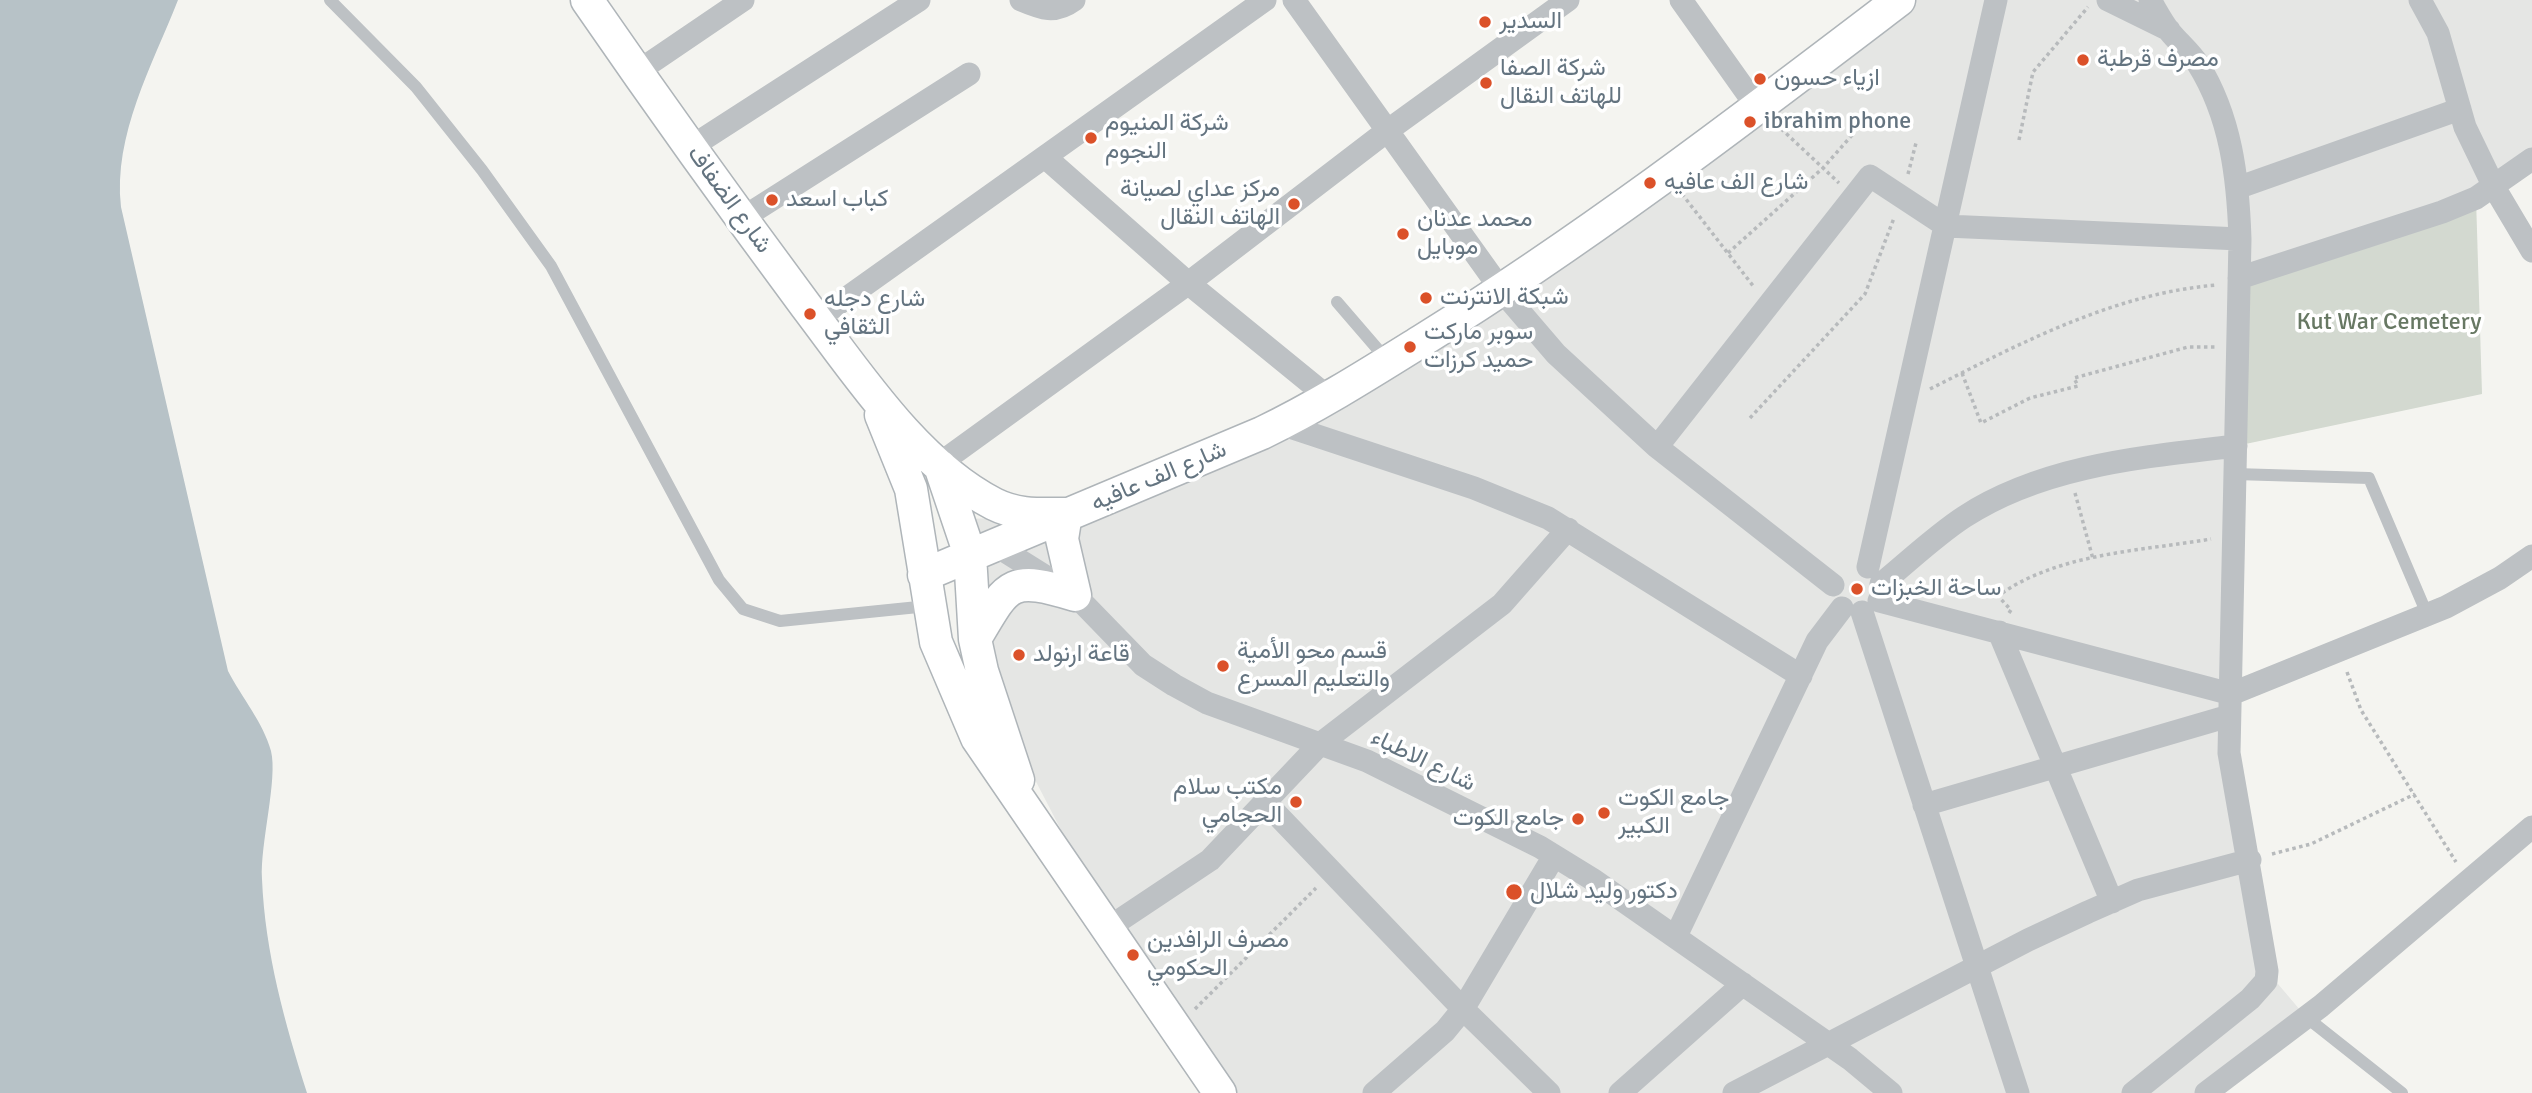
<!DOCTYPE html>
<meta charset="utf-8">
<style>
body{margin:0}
canvas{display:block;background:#f4f4f0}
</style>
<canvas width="2532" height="1093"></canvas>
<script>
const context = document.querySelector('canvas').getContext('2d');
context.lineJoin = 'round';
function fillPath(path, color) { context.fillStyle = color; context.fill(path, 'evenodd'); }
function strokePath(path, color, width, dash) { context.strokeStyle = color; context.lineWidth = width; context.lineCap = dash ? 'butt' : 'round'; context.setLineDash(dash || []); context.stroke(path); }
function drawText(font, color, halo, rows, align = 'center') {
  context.font = font + ' Signika,Vazirmatn,sans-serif'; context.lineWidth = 7; context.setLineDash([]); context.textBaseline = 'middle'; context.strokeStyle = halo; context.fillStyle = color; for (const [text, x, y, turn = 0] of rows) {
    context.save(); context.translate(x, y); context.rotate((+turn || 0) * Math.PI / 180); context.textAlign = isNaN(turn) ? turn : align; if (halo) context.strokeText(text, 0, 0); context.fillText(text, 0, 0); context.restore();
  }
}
fillPath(new Path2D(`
 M1899,0H2532V152L2476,198L2239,278L2229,753L2267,971L2306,1017L2215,1093H1223L1101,907L989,691L961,519L1042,517L1281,424Z`), '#e5e6e4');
fillPath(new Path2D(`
 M2476,198L2482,394L2236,446L2239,278Z`), '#d3d9d0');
fillPath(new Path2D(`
 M0,0H178C152,66 113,135 121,207L228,671C242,698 263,722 271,751C278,779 260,844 262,879C265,953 285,1023 307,1093H0Z`), '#b7c2c7');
const secondary = new Path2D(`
 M587,0C658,103 731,205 806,306C857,373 916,464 994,504C1018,516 1040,514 1066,514L1062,539L1075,595
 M881,415L911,489L936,642L977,738L1220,1093
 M940,466L970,555L975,639L982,671L1018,780
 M924,575L1262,433C1318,406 1370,373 1423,340C1589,237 1744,118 1899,0
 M975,639C1008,583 1009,575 1075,595`);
strokePath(secondary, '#afb5b9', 35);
strokePath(new Path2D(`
 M1776,124L1839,183
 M2019,140L2033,72L2088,7
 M1908,174L1916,143
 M1682,194L1754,287
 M1728,253L1823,168L1853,134
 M1962,373L1981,423L2030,398L2078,386L2074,378L2188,347H2215
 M1930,389C2021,343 2113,294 2216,285
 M1750,418L1865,294L1894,218
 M2075,493L2093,559
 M2009,613L2011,610L1998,596C2057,553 2141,551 2211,539
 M2347,672L2361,710L2456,862
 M2272,854L2311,844L2415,794
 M1195,1009L1316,888`), '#b7babc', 3.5, [3.5, 3.5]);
strokePath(new Path2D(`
 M330,0L416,87L482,170L551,266L719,580L743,609L780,621L928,606
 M1337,302L1387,360
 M2235,474L2369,478L2427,614
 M2306,1017L2402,1093`), '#bdc1c4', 12);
strokePath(new Path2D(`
 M1021,0C1042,9 1055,14 1074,0
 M1294,0L1502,291L1556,354L1657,447L1833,585
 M1681,0L1757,107
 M2108,0L2169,30
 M2420,0L2438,33L2465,127L2494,187L2532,251
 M637,72L743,0
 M691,147L919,0
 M1045,157L1188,283L1329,398
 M2237,188L2460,109
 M741,219L969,74
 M2239,278L2442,212L2476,198L2532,159
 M817,319L1265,0
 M1281,424L1474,488L1548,518L1801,676
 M1657,447L1870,176L1946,226L2240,239
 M939,464L1182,288L1387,131L1568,0
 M995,545L1075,595L1143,665L1174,685L1207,703L1367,761L1540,847L1592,879L1850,1059L1891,1093
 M1868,567L1996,0
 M1881,584C1908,562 1935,536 1964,517C2044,465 2144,457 2236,446
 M1879,601L2231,694L2446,607L2500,578L2532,556
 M1862,612L2018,1093
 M1999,632L2112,902
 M1265,802L1463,1009L1549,1093
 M1924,805L2229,716
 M1108,928L1210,860L1320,744L1502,604L1568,529
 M1676,936L1817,641L1842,608
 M1374,1093L1445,1031L1463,1009L1554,856
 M1620,1093L1743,984
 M1734,1093L2028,940L2088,912L2138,890L2250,860
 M2133,1093L2250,999L2266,981L2267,971L2229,753L2240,239C2238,177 2231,117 2198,64C2190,52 2179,43 2170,32C2162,22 2156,10 2150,0
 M2206,1093L2321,1006L2532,827`), '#bdc1c4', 23);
strokePath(secondary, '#fff', 32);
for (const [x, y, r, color] of [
 [1485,22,7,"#db5129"],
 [2083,60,7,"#db5129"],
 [1760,79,7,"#db5129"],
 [1486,83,7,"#db5129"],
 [1750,122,7,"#db5129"],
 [1091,138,7,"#db5129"],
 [1650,183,7,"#db5129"],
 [772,200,7,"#db5129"],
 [1294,204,7,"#db5129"],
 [1403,234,7,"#db5129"],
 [1426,298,7,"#db5129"],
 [810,314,7,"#db5129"],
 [1410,347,7,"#db5129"],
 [1857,589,7,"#db5129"],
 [1019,655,7,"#db5129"],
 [1223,666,7,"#db5129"],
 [1296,802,7,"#db5129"],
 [1604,813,7,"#db5129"],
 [1578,819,7,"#db5129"],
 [1514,892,9,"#db5129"],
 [1133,955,7,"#db5129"]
]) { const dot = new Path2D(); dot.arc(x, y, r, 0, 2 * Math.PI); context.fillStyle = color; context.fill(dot); strokePath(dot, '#fff', 2.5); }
drawText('24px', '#647480', '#fff', [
 ["السدير",1499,22],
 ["مصرف قرطبة",2097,60],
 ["شركة الصفا",1500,69],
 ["للهاتف النقال",1500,97],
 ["ازياء حسون",1774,79],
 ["ibrahim phone",1764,122],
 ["شركة المنيوم",1105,124],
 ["النجوم",1105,152],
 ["شارع الف عافيه",1664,183],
 ["مركز عداي لصيانة",1280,190,"right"],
 ["الهاتف النقال",1280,218,"right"],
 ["كباب اسعد",786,200],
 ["محمد عدنان",1417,220],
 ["موبايل",1417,248],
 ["شبكة الانترنت",1440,298],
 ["شارع دجله",824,300],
 ["الثقافي",824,328],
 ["سوبر ماركت",1424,333],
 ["حميد كرزات",1424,361],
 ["ساحة الخبزات",1871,589],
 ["قسم محو الأمية",1237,652],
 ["والتعليم المسرع",1237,680],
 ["قاعة ارنولد",1033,655],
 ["مكتب سلام",1282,788,"right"],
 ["الحجامي",1282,816,"right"],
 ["جامع الكوت",1618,799],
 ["الكبير",1618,827],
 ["جامع الكوت",1564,819,"right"],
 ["دكتور وليد شلال",1530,892],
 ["مصرف الرافدين",1147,941],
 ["الحكومي",1147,969]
], 'left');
drawText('24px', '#647480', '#fff', [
 ["شارع الضفاف",729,200,54],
 ["شارع الف عافيه",1159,477,-23],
 ["شارع الاطباء",1423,761,26]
]);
drawText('24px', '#677863', '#fff', [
 ["Kut War Cemetery",2389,323]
]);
</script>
